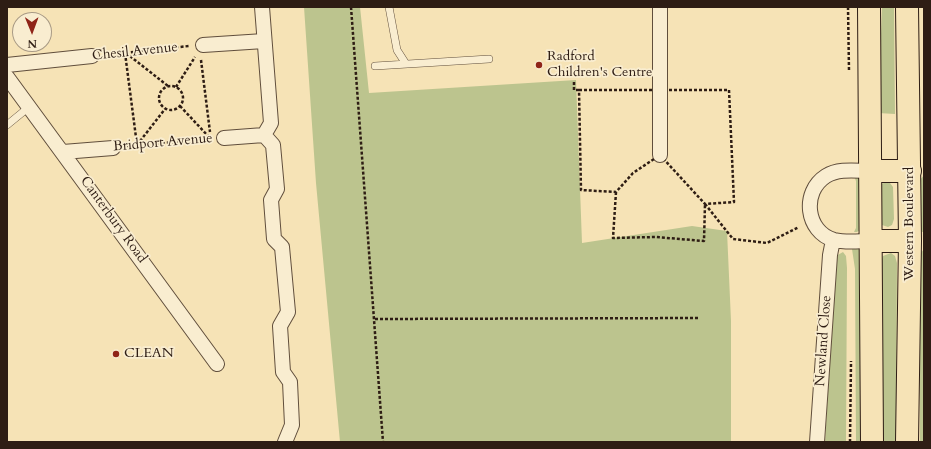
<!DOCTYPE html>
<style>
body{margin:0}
#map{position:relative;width:931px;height:449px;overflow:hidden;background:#f6e3b6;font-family:Cardo,serif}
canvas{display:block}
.frame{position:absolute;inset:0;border:8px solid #2e1d14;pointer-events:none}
.north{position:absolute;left:12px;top:12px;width:40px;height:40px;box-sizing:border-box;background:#f9edd0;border:1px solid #a89a85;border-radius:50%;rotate:179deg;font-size:11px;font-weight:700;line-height:16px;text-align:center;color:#2e1d14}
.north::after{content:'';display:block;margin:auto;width:14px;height:18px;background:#8f2418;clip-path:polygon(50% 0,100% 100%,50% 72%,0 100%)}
</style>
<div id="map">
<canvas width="931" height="449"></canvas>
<div class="frame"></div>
<div class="north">N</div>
</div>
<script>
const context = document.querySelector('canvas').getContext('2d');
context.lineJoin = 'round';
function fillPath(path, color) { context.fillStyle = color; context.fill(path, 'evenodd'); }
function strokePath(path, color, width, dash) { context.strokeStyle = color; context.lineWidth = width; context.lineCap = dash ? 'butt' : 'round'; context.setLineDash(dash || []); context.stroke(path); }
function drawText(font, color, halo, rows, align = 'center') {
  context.font = font + ' Cardo,serif'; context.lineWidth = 3.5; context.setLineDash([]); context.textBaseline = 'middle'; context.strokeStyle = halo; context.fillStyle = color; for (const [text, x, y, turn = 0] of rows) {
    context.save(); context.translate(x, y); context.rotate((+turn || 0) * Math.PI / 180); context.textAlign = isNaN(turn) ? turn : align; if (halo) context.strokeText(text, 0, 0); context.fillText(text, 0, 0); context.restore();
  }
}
fillPath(new Path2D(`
 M304,7H360L369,93L576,80L582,243L692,226L727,231L731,321V442H340L316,183Z
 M882,7H894L895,114L878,113Z
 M924,175V232H922L919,229L920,180Z
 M854,176L860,177L861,229L857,232H854L856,228V181Z
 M887,182L890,183L893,187L894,219L892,225L888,227L882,225L881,222V184Z
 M855,247L862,251L863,442H856L855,269L852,249Z
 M924,249V442H920V254Z
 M843,252L846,256L847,268L846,442H825L836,256Z
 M891,253L895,256L897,263L896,442H882L881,262L883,256Z`), '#bcc48e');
const lane = new Path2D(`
 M389,7L397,50L406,64
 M375,66L489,59
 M7,125L29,107`);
const street = new Path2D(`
 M262,7L271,123L264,135L273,145L277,189L271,200L274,239L282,247L288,312L280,326L283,372L290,382L292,425L285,442
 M203,45L264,41
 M7,65L92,56
 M7,77L217,364
 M224,138L264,135
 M63,152L113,148
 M660,155V7
 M871,171C856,171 839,168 826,176C801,192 806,232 834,240C846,243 859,241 871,241
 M817,442L830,255L833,240`);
const highway = new Path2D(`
 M869,7L872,442
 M871,171H910
 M871,241H910
 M907,442L910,241L907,7`);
strokePath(lane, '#604e3c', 8);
strokePath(street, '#604e3c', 16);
strokePath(highway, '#2e1d14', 24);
strokePath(new Path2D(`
 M351,7L383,442
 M848,7L849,71
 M125,53L137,145
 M126,53L168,86
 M106,55L189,46
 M201,60L210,132
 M574,82V90H579
 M159 98a12 12 0 1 1 24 0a12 12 0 1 1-24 0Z
 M176,87L195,57
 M579,90H729L734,202L705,204L660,155L633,173L616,192L581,190Z
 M180,106L209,137
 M137,145L165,109
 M127,146L210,139
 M616,192L613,238L656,237L704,241L705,204
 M705,204L733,239L767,243L799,227
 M375,319L700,318
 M850,442L851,361`), '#2e1d14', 2.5, [3, 2]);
strokePath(lane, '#f9edd0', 7);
strokePath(street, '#f9edd0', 14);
strokePath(highway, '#f6e3b6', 22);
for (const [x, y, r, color] of [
 [539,65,4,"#8f2418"],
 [116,354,4,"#8f2418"]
]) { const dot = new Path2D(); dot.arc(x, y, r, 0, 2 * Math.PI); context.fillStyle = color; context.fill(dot); strokePath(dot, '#f9edd0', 1.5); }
drawText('14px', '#2e1d14', '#f9edd0', [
 ["Chesil Avenue",135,52,-6],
 ["Bridport Avenue",163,143,-5],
 ["Canterbury Road",113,220,54],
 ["Western Boulevard",910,224,-90],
 ["Newland Close",824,341,-86]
]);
drawText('14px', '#2e1d14', '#f9edd0', [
 ["Radford",547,57],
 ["Children's Centre",547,73],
 ["CLEAN",124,354]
], 'left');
</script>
